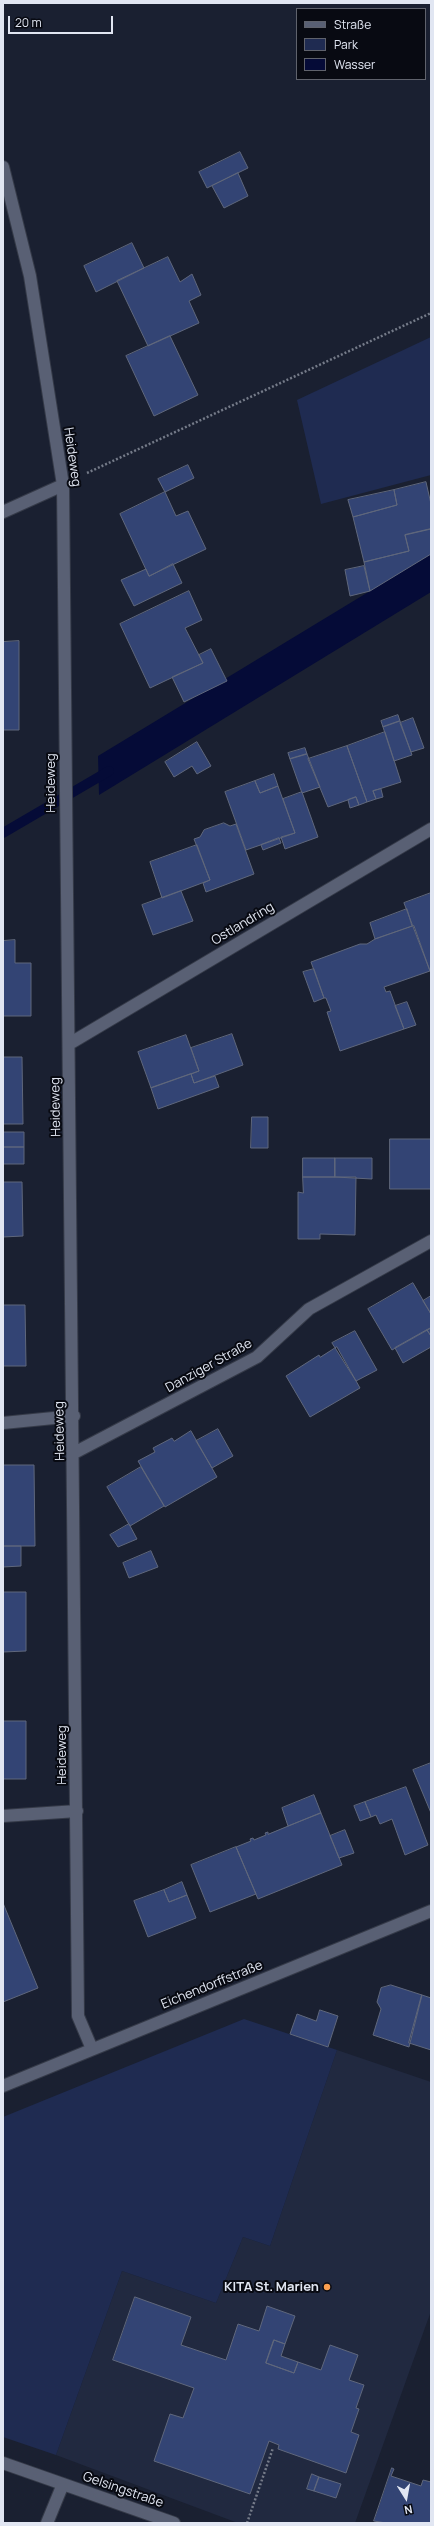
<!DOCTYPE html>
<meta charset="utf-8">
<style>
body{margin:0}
#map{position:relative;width:434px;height:2526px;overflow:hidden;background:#1a2031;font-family:Manrope,sans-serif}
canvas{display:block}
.frame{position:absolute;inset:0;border:4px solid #e1e6f2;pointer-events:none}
.legend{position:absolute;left:296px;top:8px;width:130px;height:72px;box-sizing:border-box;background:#080a12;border:1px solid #5f626c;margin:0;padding:5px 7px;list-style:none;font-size:12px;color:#e1e6f2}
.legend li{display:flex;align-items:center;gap:8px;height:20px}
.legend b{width:20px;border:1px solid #5f626c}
.north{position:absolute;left:386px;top:2478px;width:40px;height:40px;-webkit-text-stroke:3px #080a12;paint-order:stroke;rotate:169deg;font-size:11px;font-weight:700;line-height:16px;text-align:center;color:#e1e6f2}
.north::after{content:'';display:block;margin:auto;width:14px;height:18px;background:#e1e6f2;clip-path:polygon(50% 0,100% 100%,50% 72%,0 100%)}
.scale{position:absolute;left:8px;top:16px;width:105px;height:18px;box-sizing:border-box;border:2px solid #e1e6f2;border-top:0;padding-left:5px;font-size:12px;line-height:14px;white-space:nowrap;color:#e1e6f2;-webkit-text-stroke:3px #080a12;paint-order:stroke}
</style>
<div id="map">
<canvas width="434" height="2526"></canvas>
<div class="frame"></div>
<ul class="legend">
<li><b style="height:5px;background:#596074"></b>Straße</li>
<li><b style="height:11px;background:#1f2b51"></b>Park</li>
<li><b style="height:11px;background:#050b37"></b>Wasser</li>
</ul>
<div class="north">N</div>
<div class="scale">20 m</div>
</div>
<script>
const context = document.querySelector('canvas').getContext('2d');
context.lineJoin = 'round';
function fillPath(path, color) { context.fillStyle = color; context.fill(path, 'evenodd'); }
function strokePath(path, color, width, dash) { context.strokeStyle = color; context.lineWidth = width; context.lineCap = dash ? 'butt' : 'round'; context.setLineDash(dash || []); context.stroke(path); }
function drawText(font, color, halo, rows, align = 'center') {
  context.font = font + ' Manrope,sans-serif'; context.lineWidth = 4; context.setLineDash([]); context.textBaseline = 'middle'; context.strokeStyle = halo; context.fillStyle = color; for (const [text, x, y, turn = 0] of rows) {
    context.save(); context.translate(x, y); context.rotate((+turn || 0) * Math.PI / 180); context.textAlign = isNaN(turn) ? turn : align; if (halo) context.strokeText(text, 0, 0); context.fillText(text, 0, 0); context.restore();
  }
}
fillPath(new Path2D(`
 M337,2050L431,2082V2311L355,2523H238L56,2455L122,2271L216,2303L243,2237L270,2246Z`), '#212940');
fillPath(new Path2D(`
 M431,337V475L321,504L297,400Z
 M244,2019L337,2050L270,2246L243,2237L216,2303L122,2271L56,2455L3,2437V2117Z`), '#1f2b51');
fillPath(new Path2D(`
 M431,554V592L99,795L98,756Z`), '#050b37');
strokePath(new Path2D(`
 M3,833L109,771`), '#050b37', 10);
const building = new Path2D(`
 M240,152L248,168L207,188L199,172Z
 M238,173L248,196L224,208L212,186Z
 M132,243L144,268L96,292L84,266Z
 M168,257L180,282L192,274L201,295L189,301L199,323L148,346L117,281Z
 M170,336L198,395L154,416L126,356Z
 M188,465L194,478L165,492L158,479Z
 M426,482L431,504V529L405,535L409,551L364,562L353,517L397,505L394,490Z
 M394,490L397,505L353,517L348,500Z
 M165,492L176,516L188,511L206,549L149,576L120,514Z
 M431,529V554L370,591L364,562L409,551L405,535Z
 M173,564L182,583L134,606L121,580L146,569L149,576Z
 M364,566L370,591L350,596L345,570Z
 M189,591L202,620L185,628L203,663L150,688L120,624Z
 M19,641V730H3V642Z
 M211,649L227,681L184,702L172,677L203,663L199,655Z
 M398,715L400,721L383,727L381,721Z
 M413,718L424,748L411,752L400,723Z
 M400,721L412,755L394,761L383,727Z
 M385,732L401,782L373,791L376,799L367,802L347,746Z
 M197,742L211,766L197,774L192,766L174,777L165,762Z
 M347,746L367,802L359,805L356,797L328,807L308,759Z
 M305,748L307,754L290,759L288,753Z
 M307,754L320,787L302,793L290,759Z
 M274,774L278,786L260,793L255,781Z
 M255,781L260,793L278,786L295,833L246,850L225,792Z
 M381,789L383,797L376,799L373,791Z
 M302,792L318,837L285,849L281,837L295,833L283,799Z
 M356,797L359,805L350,808L348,800Z
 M224,823L230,826L236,824L254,874L206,892L203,883L210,880L194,839L200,837L204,830Z
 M279,838L281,843L263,850L261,845Z
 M197,845L210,880L162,898L150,862Z
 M181,891L193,921L153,935L142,905Z
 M431,893V971H430L404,903Z
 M407,909L412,926L375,939L370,923Z
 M414,926L430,971L384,987L386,992L390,991L404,1029L340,1051L327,1012L331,1011L326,998H324L311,962L360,944H367L375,939Z
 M15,940V963H31V1016H3V941Z
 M314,969L324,998L314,1002L303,972Z
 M407,1002L416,1025L404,1029L395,1006Z
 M232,1034L243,1065L194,1083L191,1074L199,1071L191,1048Z
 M186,1035L199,1071L151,1088L138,1052Z
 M3,1057H22L23,1124H3Z
 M191,1074L194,1083L215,1076L219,1087L158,1109L151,1088Z
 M252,1117H268V1148H251Z
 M3,1132H24V1147H3Z
 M390,1139H431V1189H390Z
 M3,1147H24V1164H3Z
 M303,1158H335V1177H303Z
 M335,1158H372V1179L335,1177Z
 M303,1177H356L355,1235L320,1234V1239H298V1192L303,1193Z
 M3,1182H22L23,1236L3,1237Z
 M413,1283L431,1314V1328L392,1350L368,1309Z
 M431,1296V1314L423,1301Z
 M3,1305H25L26,1366H3Z
 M431,1328V1336L427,1330Z
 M427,1330L431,1336V1347L403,1363L395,1348Z
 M355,1331L377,1370L356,1381L332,1343Z
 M337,1347L360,1388L310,1417L286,1376L319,1355L320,1357Z
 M218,1429L233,1456L212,1468L196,1441Z
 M191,1431L217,1477L165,1507L138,1461L155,1452L153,1448L172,1438L174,1441Z
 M3,1465H34L35,1546H3Z
 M141,1467L164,1506L130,1526L107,1487Z
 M129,1524L137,1539L118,1547L110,1535Z
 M3,1546H21V1566L3,1567Z
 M151,1551L158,1567L129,1578L123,1563Z
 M3,1592H26V1651L3,1652Z
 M3,1721H26V1779H3Z
 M431,1763V1813L413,1770Z
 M406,1787L428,1845L405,1855L392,1819L380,1824L376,1815L371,1817L365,1802Z
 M314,1795L321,1813L288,1826L282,1808Z
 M365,1802L371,1817L360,1821L354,1806Z
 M321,1813L342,1865L258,1899L236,1847L251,1841L250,1839L253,1838L254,1840L266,1835L265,1833L268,1832V1834Z
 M345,1830L354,1853L339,1858L330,1836Z
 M236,1847L256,1894L210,1912L191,1865Z
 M182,1882L187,1895L169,1902L164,1890Z
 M164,1890L169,1902L187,1895L196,1918L148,1937L134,1901Z
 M3,1903L38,1988L3,2002Z
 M391,1985L422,1995L409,2047L373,2035L381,2009L377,2002L381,1988Z
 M422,1995L431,1998V2050L409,2043Z
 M320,2010L338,2016L328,2047L290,2034L297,2014L316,2021Z
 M135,2297L191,2317L181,2345L226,2360L238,2324L259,2331L267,2306L295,2316L285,2344L274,2340L266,2363L294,2373L298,2362L321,2370L330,2345L358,2355L349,2380L364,2385L356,2408L359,2409L351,2432L359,2435L346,2473L278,2449L279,2445L269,2441L250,2494L154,2461L170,2414L183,2418L194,2388L113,2360Z
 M274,2340L285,2344L281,2356L298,2362L294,2373L266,2363Z
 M392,2468L394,2469L391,2476L421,2486L423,2480L431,2482V2523H386L374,2521Z
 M312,2474L319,2477L314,2491L307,2489Z
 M319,2477L341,2484L336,2498L314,2491Z`);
fillPath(building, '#334474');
strokePath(building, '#5f677c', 1);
const minor = new Path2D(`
 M3,167L30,276L63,485L78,2016L92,2049
 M3,512L63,485
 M69,1044L431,829
 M3,1423L74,1416
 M74,1453L257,1357L309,1309L431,1241
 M3,1816L77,1811
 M3,2086L431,1911
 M3,2463L174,2523
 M47,2523L63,2484`);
strokePath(minor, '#353a48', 14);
strokePath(new Path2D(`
 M87,473L431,313
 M247,2523L273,2448`), '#757b89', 2.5, [2, 2]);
strokePath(minor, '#596074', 12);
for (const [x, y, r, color] of [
 [327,2287,4,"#fb9e50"]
]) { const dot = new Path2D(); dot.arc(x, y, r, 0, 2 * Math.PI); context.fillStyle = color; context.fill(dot); strokePath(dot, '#080a12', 1.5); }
drawText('13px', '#e1e6f2', '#080a12', [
 ["Heideweg",72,457,82],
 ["Heideweg",51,783,-90],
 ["Ostlandring",243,924,-31],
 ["Heideweg",56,1107,-91],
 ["Danziger Straße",209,1366,-29],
 ["Heideweg",60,1431,-91],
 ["Heideweg",62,1755,-90],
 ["Eichendorffstraße",212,1985,-22],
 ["Gelsingstraße",123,2490,19]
]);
drawText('bold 13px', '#e1e6f2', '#080a12', [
 ["KITA St. Marien",319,2287]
], 'right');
</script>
